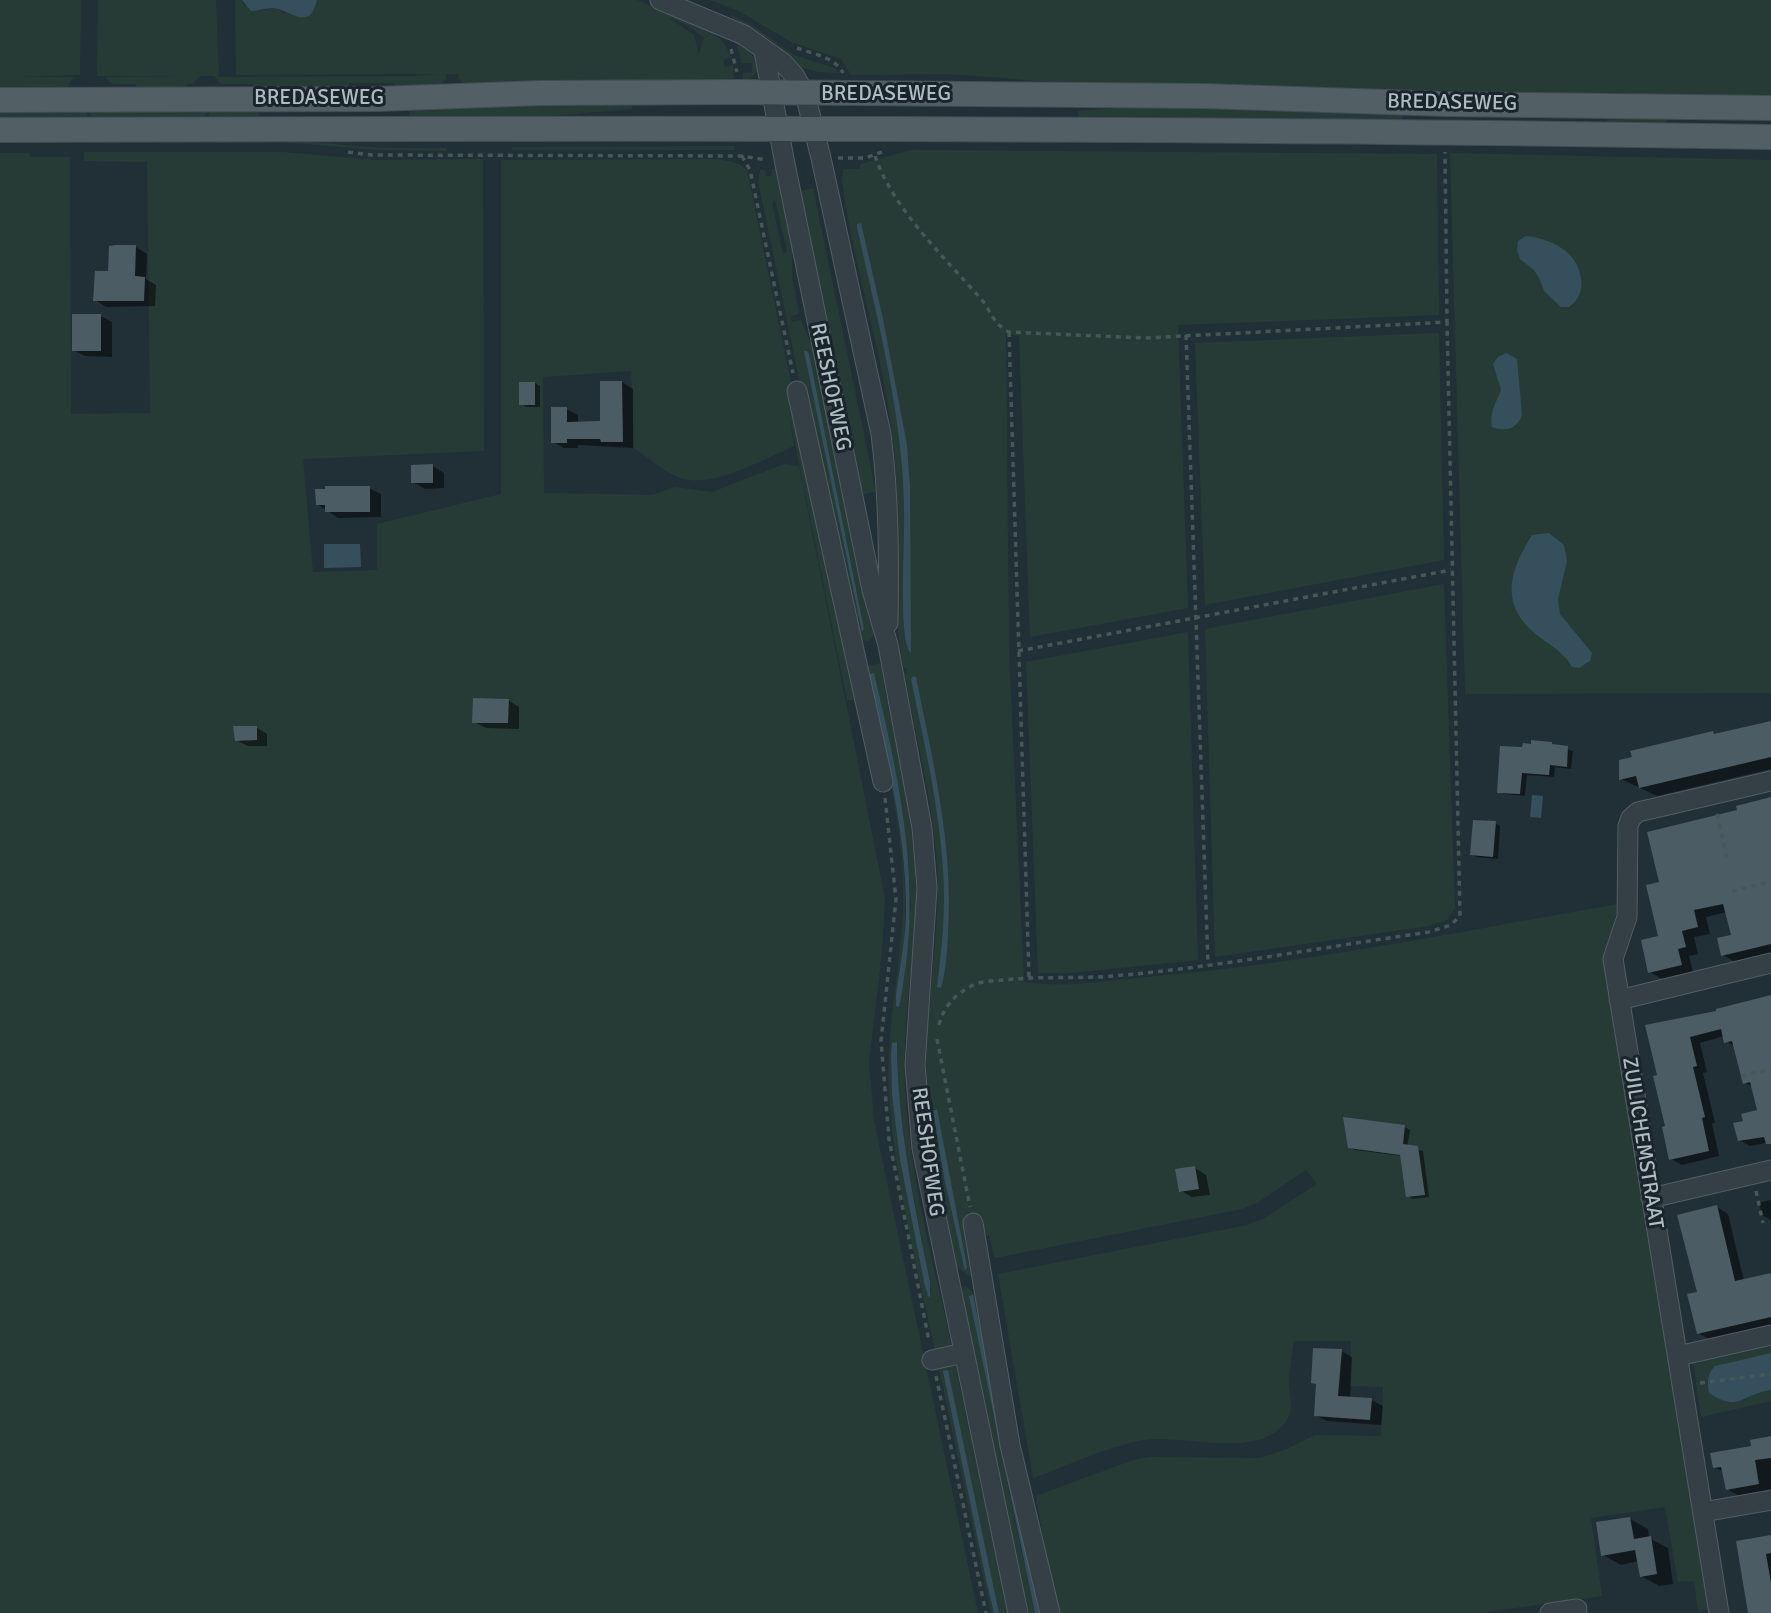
<!DOCTYPE html>
<style>
body{margin:0}
canvas{display:block;background:#212f36}
</style>
<canvas width="1771" height="1613"></canvas>
<script>
const context = document.querySelector('canvas').getContext('2d');
context.lineJoin = 'round';
function fillPath(path, color) { context.fillStyle = color; context.fill(path, 'evenodd'); }
function strokePath(path, color, width, dash) { context.strokeStyle = color; context.lineWidth = width; context.lineCap = dash ? 'butt' : 'round'; context.setLineDash(dash || []); context.stroke(path); }
function drawText(font, color, halo, rows, align = 'center') {
  context.font = font + ' Signika,sans-serif'; context.lineWidth = 6; context.setLineDash([]); context.textBaseline = 'middle'; context.strokeStyle = halo; context.fillStyle = color; for (const [text, x, y, turn = 0] of rows) {
    context.save(); context.translate(x, y); context.rotate((+turn || 0) * Math.PI / 180); context.textAlign = isNaN(turn) ? turn : align; if (halo) context.strokeText(text, 0, 0); context.fillText(text, 0, 0); context.restore();
  }
}
fillPath(new Path2D(`
 M0,0H81L80,75L17,77H74L68,85V91H0Z
 M98,0H216L219,76L216,77L410,76L438,74L236,75L235,0H242L244,5L259,11L276,8L283,13L306,16L315,9L317,0H637L713,32L725,44L731,57L723,60L725,67L733,65L734,82L468,87L459,79L458,74H446V79L437,88L395,89L394,83H349V89L253,90V84H221L214,76H200L193,84H187L186,90H137L136,84H112L105,77L196,76H97ZM669,18L687,25L704,38L699,55L694,35Z
 M710,0H1771V97L1066,83L949,74L851,75L841,59L791,42L739,11Z
 M732,15L755,27L794,55L834,68L839,73L817,72L801,67L770,40L731,17Z
 M736,41C751,52 772,68 744,82H743V73H752V63H742Z
 M632,102V109L538,117L409,119V108Z
 M1158,105L1403,111L1402,121L1078,118V111Z
 M259,109V119L209,120V110Z
 M87,110V120L0,121V111Z
 M91,110H205V120H91Z
 M1607,114L1667,115V125L1607,124Z
 M279,139L380,148H446L447,151L379,150L282,142L217,143V140Z
 M735,146L734,150H512V147Z
 M911,150L1437,154L1439,315L1178,325L1188,608L1030,637L1019,336L1006,333L1009,652L1024,982C1071,989 1120,979 1167,975C1319,961 1468,930 1618,904L1606,960L1710,1609L1698,1611L1694,1581L1678,1582L1665,1507L1591,1518L1602,1596L1479,1613H1056L1036,1496L1133,1460L1149,1457L1260,1458L1287,1449L1315,1435L1381,1436L1383,1387L1350,1386L1351,1341H1294C1292,1354 1290,1366 1289,1379C1288,1392 1295,1408 1287,1420C1260,1461 1186,1434 1144,1440C1108,1446 1068,1466 1033,1478L998,1274L1247,1225L1265,1218L1317,1184L1306,1170L1257,1203L1242,1209L995,1258L989,1235L967,1240L975,1275L968,1276L957,1266C942,1198 924,1128 926,1057C928,991 941,927 937,861C932,798 916,735 904,673H907V668H903C890,595 901,522 894,449C885,358 854,271 842,181L843,169H859L861,164Z
 M84,152H282L376,160L483,159L484,451L303,459L313,572L377,570V524L501,494V160L718,159L740,164L747,170L857,700H847L789,413L794,446C764,459 712,489 680,478C664,472 648,457 634,448L631,371L543,377L544,493L652,495L675,487L712,492L784,464L799,466L885,899L882,952L869,1062L874,1121L978,1613H0V153H29L31,157H70L71,414L150,413L147,162L84,161Z
 M1450,153L1771,160V698L1770,693L1465,694Z
 M772,169H777L792,238V277L799,314L791,316L792,322L801,320L819,363L874,632L873,637L868,641L860,639L803,398L758,181L760,170H765L766,176H771ZM775,200L787,250L785,254L782,250L772,203ZM809,354L864,629V632Z
 M813,188L870,463L875,492L860,495L797,192Z
 M1439,333L1444,560L1205,605L1195,343Z
 M1444,584L1455,908L1447,920L1429,926L1215,957L1205,629Z
 M1188,632L1198,960L1072,973H1038L1026,662Z
 M880,663C894,740 915,816 916,894C917,930 911,965 908,1000C904,1037 903,1075 907,1112C913,1191 935,1269 952,1347L936,1355C918,1267 893,1178 889,1088C886,1024 902,965 903,903C905,824 881,744 864,667ZM874,674L900,801L909,865L911,908L904,940C911,854 887,759 874,674ZM897,1042L899,1100L903,1141L932,1294L924,1282L900,1160L892,1095L891,1053L892,1043Z
 M965,1285L979,1298L1032,1579L972,1295L1015,1522L1035,1613H1029L1022,1587L962,1292Z
 M1771,1341V1353L1715,1366L1743,1401L1760,1391L1771,1390V1401L1701,1417L1693,1362Z
 M938,1363H955L1008,1613H999L948,1371H944L994,1613H991Z`), '#263b36');
fillPath(new Path2D(`
 M242,0H317C310,33 289,9 273,8C265,8 258,11 251,11Z
 M861,223L883,319L907,445L910,487L911,653C899,643 904,554 904,533C907,429 879,328 857,227V224Z
 M1526,236C1551,239 1578,251 1581,279C1583,291 1579,299 1569,307H1561L1544,291L1540,280L1534,270L1520,259L1517,250L1518,241Z
 M804,351H807L809,354L864,629L862,632Z
 M1506,353L1517,359L1522,415C1517,429 1506,432 1492,427C1489,413 1496,403 1501,390L1493,364L1498,357Z
 M1549,533L1564,545L1567,561L1558,599L1560,614L1592,653L1590,661L1579,668L1572,667C1563,650 1545,643 1531,630C1499,600 1512,567 1532,535Z
 M324,544H360L361,567L324,568Z
 M874,673C897,770 920,871 905,971C903,983 902,996 899,1007L896,1006V995C900,966 906,937 906,909C906,830 885,751 869,674Z
 M913,676L916,677C933,762 954,847 948,934C947,952 946,971 941,988L937,987C942,948 946,909 943,869C939,805 924,742 911,679Z
 M1532,795L1543,796L1541,818L1530,817Z
 M897,1042C897,1124 914,1202 930,1282V1297L928,1296L924,1282L900,1160L892,1095L891,1053L892,1043Z
 M937,1109L967,1267L965,1271L944,1177L933,1111Z
 M973,1295L1032,1579L1040,1613H1035L969,1296Z
 M1771,1353V1390C1742,1394 1739,1413 1709,1393C1707,1382 1707,1374 1715,1366Z
 M948,1370L999,1613H994L986,1579L943,1371Z`), '#35505c');
fillPath(new Path2D(`
 M136,247L147,254L146,279L156,285L155,306L106,307L95,300L110,273Z
 M101,316L112,322V357L85,356L73,350Z
 M622,382L633,389V448L578,445V448H564L553,442L566,409L578,415V423H602Z
 M535,383L540,386V407H526L521,404Z
 M433,466L444,473V488L425,489L413,482Z
 M369,488L381,494V517L338,518L317,504Z
 M508,700L519,707V729L486,728L474,722Z
 M1771,723V769L1657,796L1621,779L1713,733L1717,735Z
 M256,727L267,734V746H248L236,740Z
 M1551,744L1573,751L1571,769L1555,767L1554,777L1527,775L1525,796L1504,794L1498,792L1523,749Z
 M1771,800V953L1735,962L1723,955L1733,936L1727,912L1706,917L1710,934L1694,937L1698,954L1689,956L1693,972L1662,979L1650,972L1660,937L1662,884L1739,811Z
 M1495,823L1500,826L1498,859L1477,857L1472,854Z
 M1771,997V1142L1750,1146L1739,1140L1745,1122L1759,1112L1753,1087L1744,1082L1736,1047L1726,1041L1724,1036L1700,1043L1707,1072L1703,1073L1715,1123H1712L1719,1156L1682,1165L1671,1159L1659,1076L1647,1026L1719,1012Z
 M1405,1127L1410,1130L1407,1147L1423,1151L1429,1197L1413,1199L1408,1196L1402,1156L1355,1150L1349,1147Z
 M1195,1168L1206,1175L1210,1195L1192,1197L1181,1191Z
 M1771,1200V1220L1762,1215L1759,1203Z
 M1717,1207L1728,1214L1744,1281L1771,1274V1325L1709,1339L1698,1333L1699,1293Z
 M1341,1351L1352,1357L1350,1398L1371,1400L1383,1406L1381,1425L1327,1421L1315,1415L1317,1385L1313,1382Z
 M1771,1439V1490L1739,1496L1727,1489L1724,1472L1714,1467Z
 M1630,1519L1648,1529L1649,1538L1668,1548L1673,1584L1659,1586L1641,1576L1639,1561L1621,1565L1603,1555Z
 M1771,1536V1613H1750L1738,1542Z`), '#0007');
fillPath(new Path2D(`
 M116,245H136L135,276L145,277L144,301H93L95,271H108L109,246Z
 M72,314H101V351H72Z
 M600,381H622L623,442H601L600,439H567V443H551V407H567V422L600,421Z
 M519,382H535V405H519Z
 M433,464V483H411V465Z
 M325,486H370V512H325V505H316L315,489H325Z
 M473,698L509,699L508,723H472Z
 M1771,721V757L1639,788L1636,776L1619,780V760L1632,757L1630,751L1713,731L1714,734Z
 M233,726H257V740L235,741Z
 M1531,740L1552,742V744L1568,746L1567,767L1550,765L1549,775L1522,773L1520,794L1497,793L1500,746L1522,747L1523,743L1531,744Z
 M1771,797V944L1721,956L1717,938L1731,935L1723,904L1694,910L1698,927L1682,931L1686,947L1678,949L1682,965L1648,973L1641,940L1658,936L1646,885L1659,882L1647,832L1737,810L1736,806Z
 M1473,820L1496,821L1493,857L1470,855Z
 M1771,995V1144H1766L1764,1137L1738,1141L1733,1123L1743,1121L1741,1114L1757,1110L1750,1082L1743,1084L1732,1041L1724,1043L1721,1029L1690,1037L1697,1066L1693,1067L1705,1117L1702,1118L1709,1151L1669,1160L1662,1127L1665,1126L1653,1076L1657,1075L1645,1025L1716,1011V1009Z
 M1343,1117L1405,1125L1403,1144L1418,1146L1425,1195L1406,1197L1400,1155L1348,1148Z
 M1195,1166L1199,1189L1179,1192L1175,1169Z
 M1717,1205L1735,1281L1771,1273V1317L1697,1334L1687,1294L1697,1292L1677,1215Z
 M1313,1348L1342,1349L1338,1396L1372,1398L1370,1420L1314,1416L1316,1384L1311,1383Z
 M1771,1436V1458L1755,1460L1759,1484L1726,1490L1721,1467L1713,1468L1710,1453L1751,1446L1750,1440Z
 M1630,1517L1634,1539L1651,1536L1657,1574L1640,1577L1635,1550L1601,1556L1596,1522Z
 M1771,1535V1553L1766,1554L1771,1583V1613H1748L1736,1541Z`), '#4c5c64');
const minor = new Path2D(`
 M660,0L744,35L783,63L794,75L805,94L821,158L881,434C889,497 889,560 888,623
 M764,51L784,159L872,590L888,645L922,828L927,888L915,1065L922,1148L1018,1613
 M797,391L883,782
 M1619,1000L1771,963
 M1651,1198L1771,1170
 M973,1223L1010,1445L1050,1613
 M1678,1356L1771,1335
 M932,1360L964,1353
 M1703,1512L1771,1500
 M1550,1613L1577,1609
 M1719,1613L1613,959L1627,917L1628,826L1631,818L1638,812L1771,781`);
const major = new Path2D(`
 M0,100L377,99L541,93L738,92L1204,96L1447,104L1771,108
 M0,130C590,128 1181,127 1771,137`);
strokePath(minor, '#525e64', 21);
strokePath(major, '#414c53', 26);
strokePath(new Path2D(`
 M797,48C813,54 835,57 843,73
 M731,49L737,72
 M348,152L371,155L742,156L767,160
 M742,156L750,170L793,373
 M875,156C893,209 945,258 982,300C993,314 992,323 1009,332L1145,338L1447,322L1445,152
 M838,158H865L885,151
 M1009,332L1029,977
 M1186,335L1208,965
 M1018,651L1451,570
 M885,798L896,899L881,1041L889,1139L929,1341
 M1717,814L1728,863
 M1732,891L1771,882
 M939,1025C944,1005 957,992 976,984C984,981 994,981 1002,980C1039,976 1076,979 1113,976C1219,967 1324,947 1429,932L1451,925L1460,916L1447,322
 M937,1039L970,1207
 M1741,1076L1771,1069
 M1756,1191L1763,1223
 M936,1376L986,1613
 M1700,1383L1771,1374`), '#445856', 3.5, [5, 5]);
strokePath(minor, '#344046', 19);
strokePath(major, '#526066', 24);
drawText('21px', '#afbcc3', '#1a252b', [
 ["BREDASEWEG",886,94],
 ["BREDASEWEG",319,98],
 ["BREDASEWEG",1452,103,1],
 ["REESHOFWEG",830,387,78],
 ["ZUILICHEMSTRAAT",1642,1143,81],
 ["REESHOFWEG",927,1152,82]
]);
</script>
